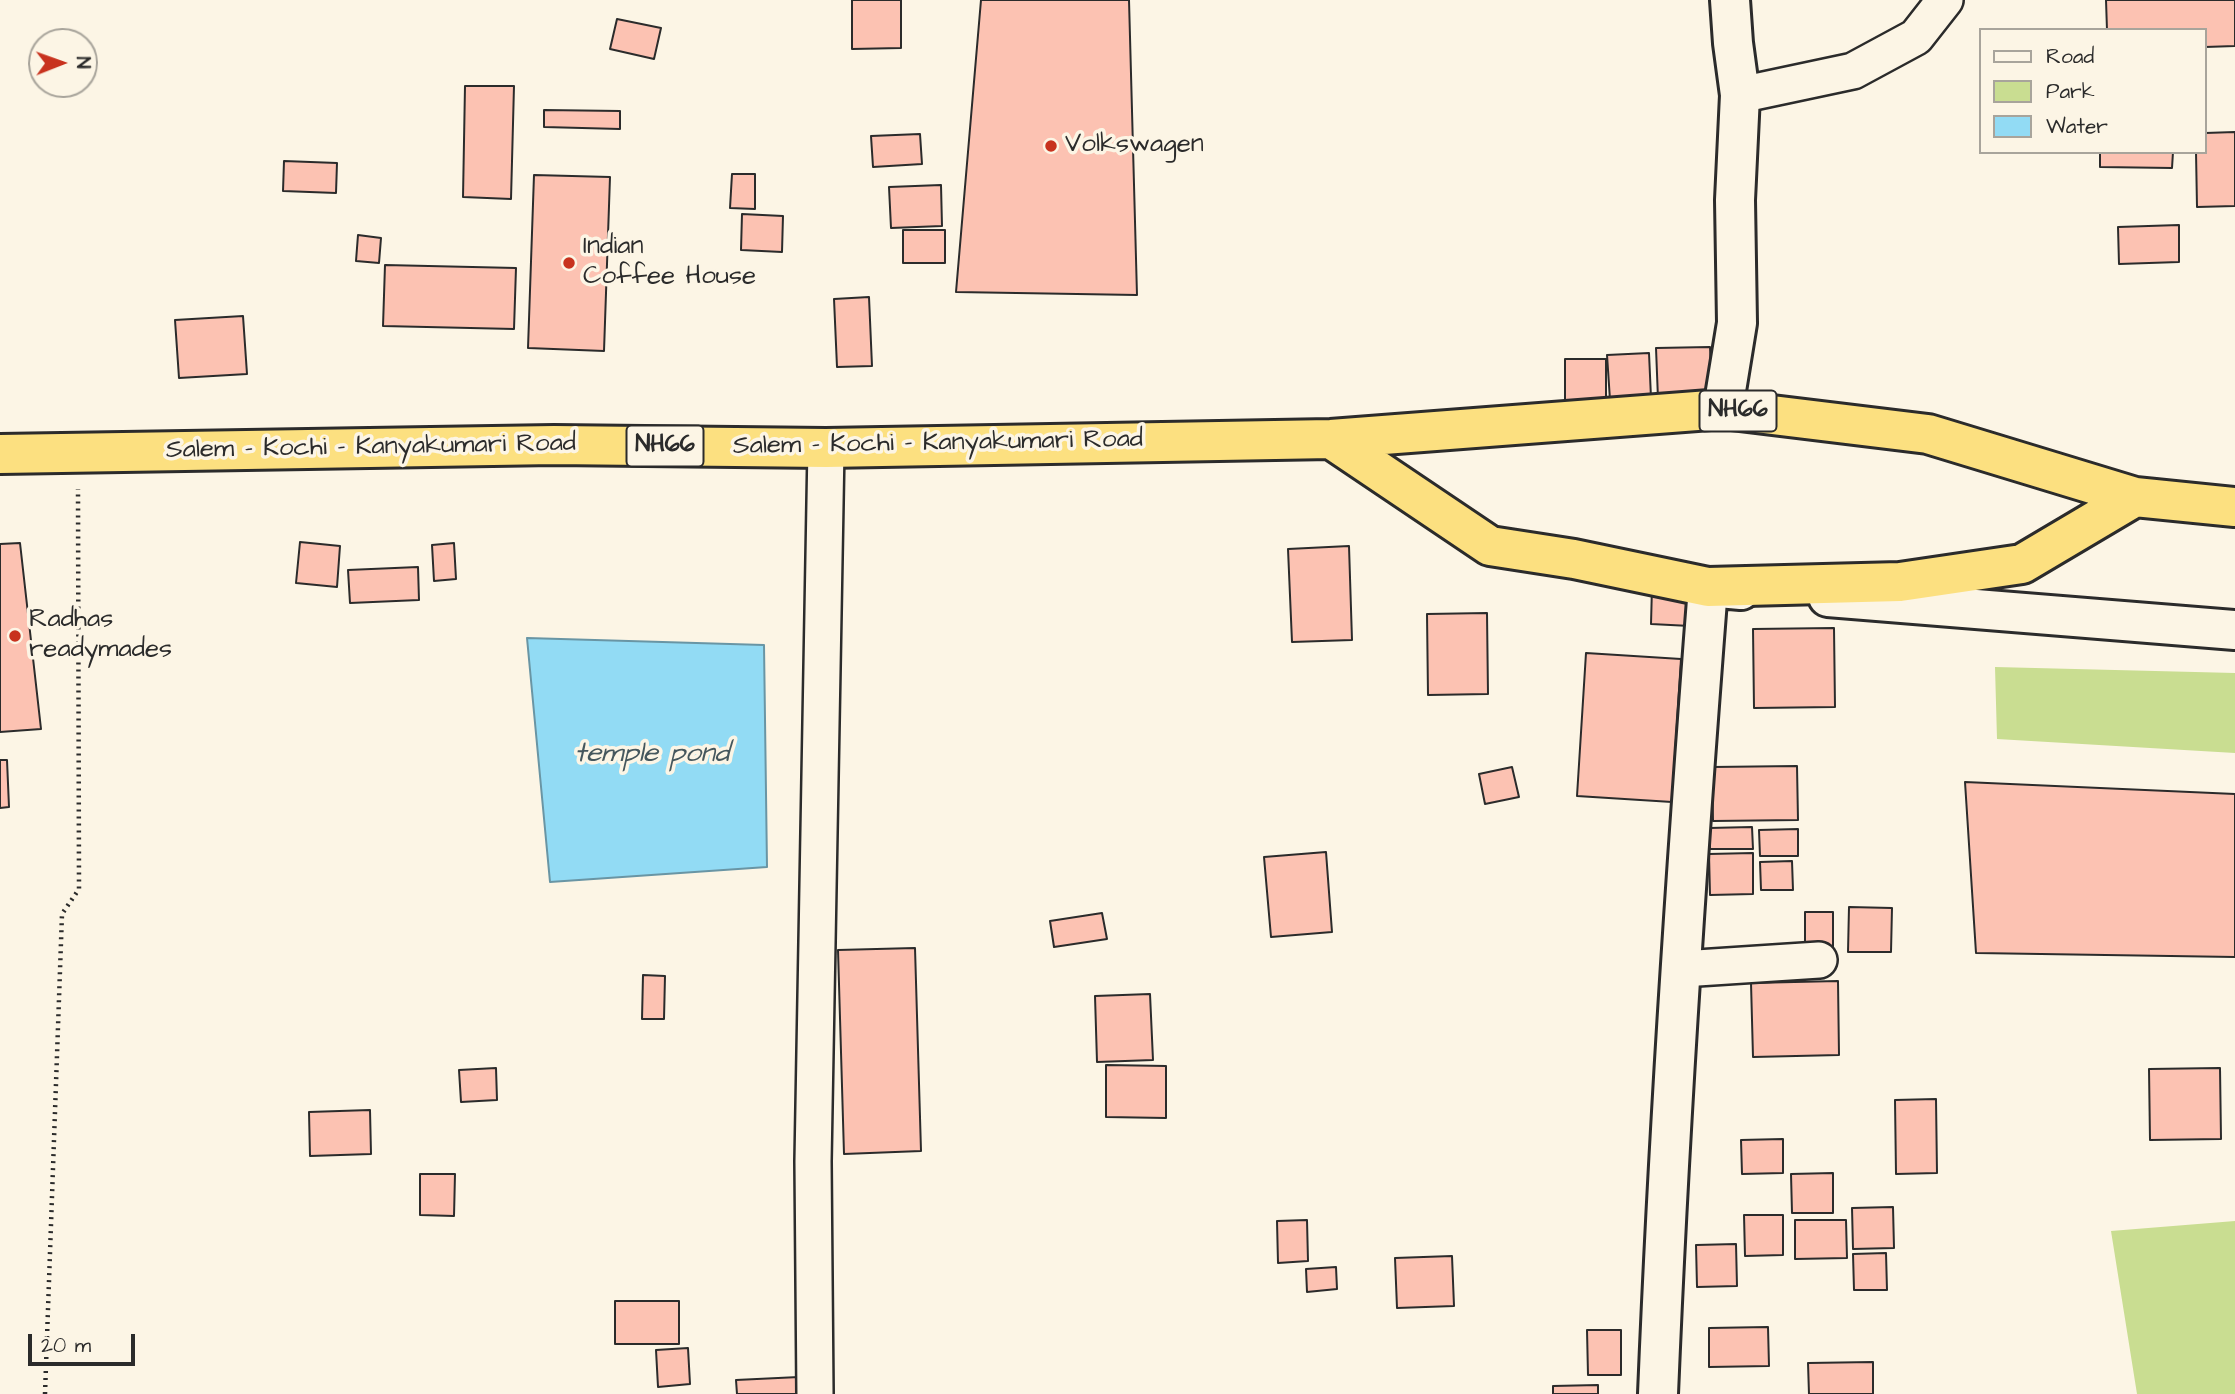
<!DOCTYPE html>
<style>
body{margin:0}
#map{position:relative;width:2235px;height:1394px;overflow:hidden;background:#fcf5e5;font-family:"Architects Daughter",sans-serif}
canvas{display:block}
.legend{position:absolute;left:1979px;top:28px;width:228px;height:126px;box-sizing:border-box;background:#fcf5e5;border:2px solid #a8a49b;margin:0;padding:9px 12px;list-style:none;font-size:21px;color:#2b2b2b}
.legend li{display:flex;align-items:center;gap:14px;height:35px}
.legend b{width:35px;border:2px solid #a8a49b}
.north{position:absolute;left:28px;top:28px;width:70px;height:70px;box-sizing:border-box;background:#fcf5e5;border:2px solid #a8a49b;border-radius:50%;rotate:89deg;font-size:19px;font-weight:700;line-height:28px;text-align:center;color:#2b2b2b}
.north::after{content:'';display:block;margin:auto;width:24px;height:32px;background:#c8321e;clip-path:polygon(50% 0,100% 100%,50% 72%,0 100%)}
.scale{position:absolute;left:28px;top:1334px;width:107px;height:32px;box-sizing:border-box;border:4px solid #2b2b2b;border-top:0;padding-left:9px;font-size:21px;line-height:24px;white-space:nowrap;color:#2b2b2b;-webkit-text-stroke:5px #fcf5e5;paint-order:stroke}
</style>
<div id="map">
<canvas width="2235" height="1394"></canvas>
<ul class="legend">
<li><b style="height:9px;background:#fcf5e5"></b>Road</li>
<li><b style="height:19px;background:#c9dd91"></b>Park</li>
<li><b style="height:19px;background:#92dbf4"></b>Water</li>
</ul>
<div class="north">N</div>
<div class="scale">20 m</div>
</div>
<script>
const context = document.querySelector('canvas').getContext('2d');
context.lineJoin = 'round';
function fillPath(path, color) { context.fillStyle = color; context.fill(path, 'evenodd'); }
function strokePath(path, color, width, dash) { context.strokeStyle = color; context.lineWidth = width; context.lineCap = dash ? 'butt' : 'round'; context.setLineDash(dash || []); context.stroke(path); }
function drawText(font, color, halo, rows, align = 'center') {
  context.font = font + ' "Architects Daughter",sans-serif'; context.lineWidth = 7; context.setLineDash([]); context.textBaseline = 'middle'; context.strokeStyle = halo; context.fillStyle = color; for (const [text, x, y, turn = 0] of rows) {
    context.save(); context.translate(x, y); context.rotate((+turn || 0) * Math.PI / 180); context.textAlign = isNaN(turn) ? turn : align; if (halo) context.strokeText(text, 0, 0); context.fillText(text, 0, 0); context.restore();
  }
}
fillPath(new Path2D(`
 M1995,667L2235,673V753L1997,739Z
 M2235,1221V1394H2137L2111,1231Z`), '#c9dd91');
const water = new Path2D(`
 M527,638L764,645L767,867L550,882Z`);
fillPath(water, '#92dbf4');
strokePath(water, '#6995a4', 2);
const building = new Path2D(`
 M852,0H901V48L852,49Z
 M981,0H1129L1137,295L956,292Z
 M2106,0H2235V46L2205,47V30H2107Z
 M617,19L661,28L654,59L610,49Z
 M465,86H514L511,199L463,197Z
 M544,110L620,111V129L544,127Z
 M2235,132V206L2197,207L2196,152H2205V133Z
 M920,134L922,164L873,167L871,136Z
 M2100,152H2173L2172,168L2100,167Z
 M284,161L337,163L336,193L283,191Z
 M732,174H755V209L730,208Z
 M534,175L610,177L604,351L528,348Z
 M941,185L942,226L891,228L889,187Z
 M742,214L783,216L782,252L741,250Z
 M2179,225V262L2119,264L2118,227Z
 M903,230H945V263H903Z
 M358,235L381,238L379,263L356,261Z
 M385,265L516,268L514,329L383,326Z
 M869,297L872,366L837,367L834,299Z
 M243,316L247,374L179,378L175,320Z
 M1710,347L1712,398L1658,399L1656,348Z
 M1649,353L1651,398L1610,400L1607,355Z
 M1565,359H1606V402L1565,400Z
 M300,542L340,546L337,587L296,583Z
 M20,543L41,729L0,732V544Z
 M454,543L456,579L434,581L432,545Z
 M1349,546L1352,640L1292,642L1288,549Z
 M418,567L419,600L350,603L348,570Z
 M1652,587L1691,588L1690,626L1651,624Z
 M1487,613L1488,694L1428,695L1427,614Z
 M1834,628L1835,707L1754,708L1753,629Z
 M1586,653L1681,659L1672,802L1577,796Z
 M0,760H7L9,807L0,808Z
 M1797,766L1798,820L1713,821L1712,767Z
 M1512,767L1519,797L1485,804L1479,774Z
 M1965,782L2235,794V957L1976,953Z
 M1752,827L1753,849H1710L1709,828Z
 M1798,829V856H1760L1759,830Z
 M1326,852L1332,932L1271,937L1264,857Z
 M1753,853V894L1710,895L1709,854Z
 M1792,861L1793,890H1761L1760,862Z
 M1849,907L1892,908L1891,952H1848Z
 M1805,912H1833V953H1805Z
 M1102,913L1107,939L1054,947L1050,921Z
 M915,948L921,1151L844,1154L838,950Z
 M643,975L665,976L664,1019H642Z
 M1838,981L1839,1055L1753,1057L1751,983Z
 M1150,994L1153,1060L1097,1062L1095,996Z
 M1106,1065L1166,1066V1118L1106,1117Z
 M496,1068L497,1100L461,1102L459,1070Z
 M2220,1068L2221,1139L2150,1140L2149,1069Z
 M1936,1099L1937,1173L1896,1174L1895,1100Z
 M370,1110L371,1154L310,1156L309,1112Z
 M1783,1139V1173L1742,1174L1741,1140Z
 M1833,1173V1213H1792L1791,1174Z
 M420,1174H455L454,1216L420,1215Z
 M1893,1207L1894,1248L1853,1249L1852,1208Z
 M1744,1215H1783V1255L1745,1256Z
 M1307,1220L1308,1261L1278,1263L1277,1221Z
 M1795,1220H1846L1847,1258L1795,1259Z
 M1736,1244L1737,1286L1697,1287L1696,1245Z
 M1886,1253L1887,1290H1854L1853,1254Z
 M1452,1256L1454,1306L1397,1308L1395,1258Z
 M1336,1267L1337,1289L1307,1292L1306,1269Z
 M615,1301H679V1344H615Z
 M1768,1327L1769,1366L1709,1367V1328Z
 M1587,1330H1621V1375H1588Z
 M688,1348L690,1384L658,1387L656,1350Z
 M1873,1362V1394H1809L1808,1363Z
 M799,1377L800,1394H737L736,1380Z
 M1598,1385V1394H1553V1386Z`);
fillPath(building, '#fcc2b2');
strokePath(building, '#2b2b2b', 2);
const minor = new Path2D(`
 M1740,95L1853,71L1916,37L1945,0
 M1682,969L1819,960
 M815,1394L813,1161L826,448`);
const tertiary = new Path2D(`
 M1723,409L1737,323L1735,200L1740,95L1733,43L1730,0
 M1828,597L2235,630
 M1658,1394C1669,1125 1687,856 1708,587L1741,590`);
const trunk = new Path2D(`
 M1331,439L1490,546L1574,559L1708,587L1900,582L2022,564L2135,497
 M0,454L554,445L826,448L1331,439L1723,409L1928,434L2135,497L2235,507`);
strokePath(minor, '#2b2b2b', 40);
strokePath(tertiary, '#2b2b2b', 44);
strokePath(trunk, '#2b2b2b', 44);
strokePath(new Path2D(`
 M45,1394L62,914L79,889L78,489`), '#2b2b2b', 4.5, [2, 5]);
strokePath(minor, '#fcf5e5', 35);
strokePath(tertiary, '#fcf5e5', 38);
strokePath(trunk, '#fce080', 38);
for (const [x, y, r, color] of [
 [1051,146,7,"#c8321e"],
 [569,263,7,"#c8321e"],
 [15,636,7,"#c8321e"]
]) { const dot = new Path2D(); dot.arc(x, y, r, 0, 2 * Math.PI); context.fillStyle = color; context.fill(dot); strokePath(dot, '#fcf5e5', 2.5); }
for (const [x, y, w] of [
 [1738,411,77],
 [665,446,77]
]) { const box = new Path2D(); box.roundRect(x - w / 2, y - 20.5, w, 41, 5); context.fillStyle = '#fcf5e5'; context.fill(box); strokePath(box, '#2b2b2b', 2); }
drawText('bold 24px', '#2b2b2b', null, [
 ["NH66",1738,411],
 ["NH66",665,446]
]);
drawText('26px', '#2b2b2b', '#fcf5e5', [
 ["Volkswagen",1065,146],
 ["Indian",583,248],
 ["Coffee House",583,278],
 ["Radhas",29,621],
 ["readymades",29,651]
], 'left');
drawText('26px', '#2b2b2b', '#fcf5e5', [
 ["Salem - Kochi - Kanyakumari Road",938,444,-1],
 ["Salem - Kochi - Kanyakumari Road",371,448,-1]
]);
drawText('italic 28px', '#45575d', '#fcf5e5', [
 ["temple pond",652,755]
]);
</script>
